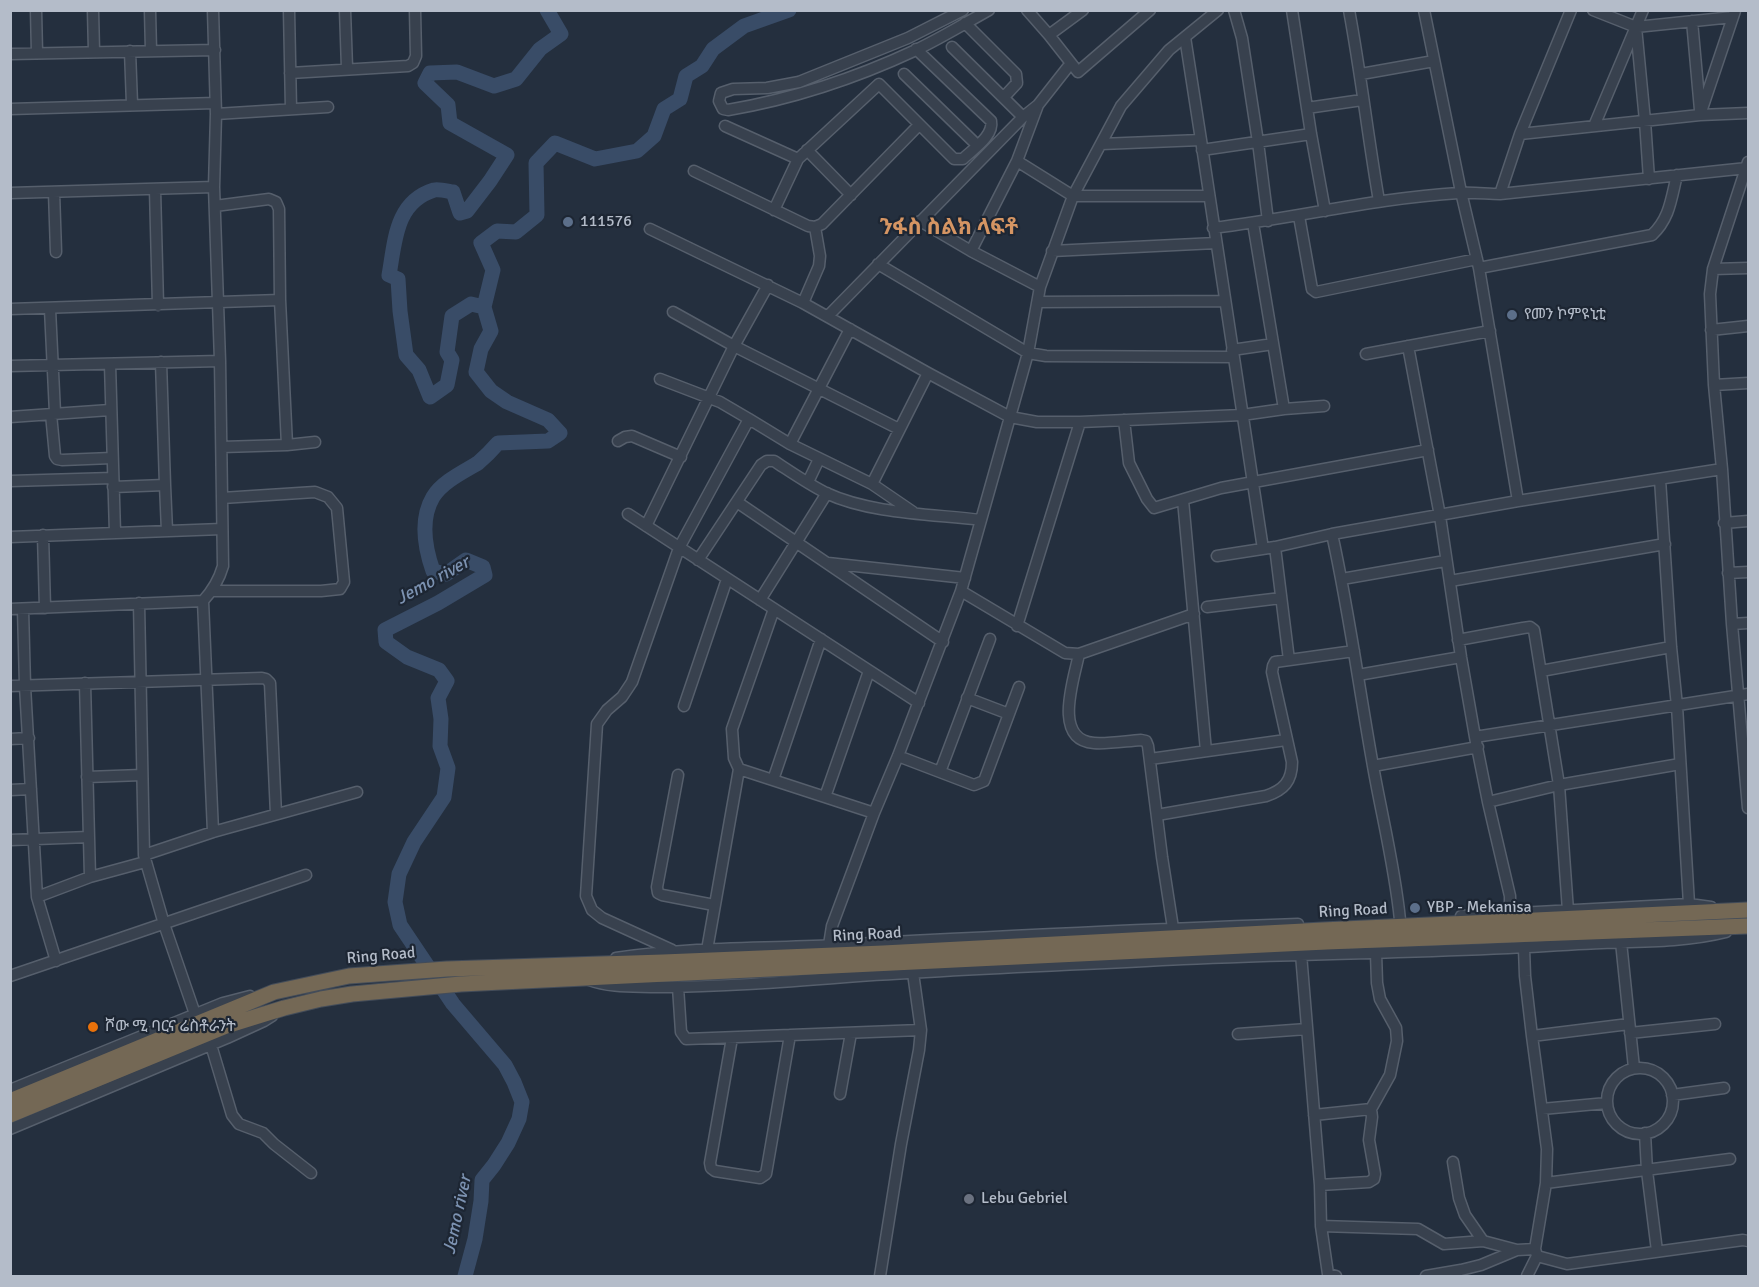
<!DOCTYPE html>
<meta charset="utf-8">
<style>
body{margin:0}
#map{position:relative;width:1759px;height:1287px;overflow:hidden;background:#242f3e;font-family:Signika,sans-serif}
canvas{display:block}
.frame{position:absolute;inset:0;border:12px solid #b4bcc9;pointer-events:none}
</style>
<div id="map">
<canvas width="1759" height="1287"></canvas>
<div class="frame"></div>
</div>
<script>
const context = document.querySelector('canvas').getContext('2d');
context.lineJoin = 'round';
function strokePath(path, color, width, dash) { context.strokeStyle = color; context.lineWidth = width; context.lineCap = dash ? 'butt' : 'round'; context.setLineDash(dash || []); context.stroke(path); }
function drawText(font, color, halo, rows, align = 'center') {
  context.font = font + ' Signika,"Noto Sans Ethiopic",sans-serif'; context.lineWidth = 4.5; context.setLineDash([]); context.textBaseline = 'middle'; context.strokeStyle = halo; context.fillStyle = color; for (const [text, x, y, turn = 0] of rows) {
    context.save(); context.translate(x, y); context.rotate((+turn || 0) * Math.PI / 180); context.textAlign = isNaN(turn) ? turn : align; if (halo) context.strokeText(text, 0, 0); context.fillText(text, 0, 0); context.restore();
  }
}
strokePath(new Path2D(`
 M484,307L471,304L452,316L447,352L452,360L447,385L430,397L419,370L406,355L400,311L398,279L389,275C395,242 395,202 434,190C439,189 447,191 453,192L460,213L467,211L490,181L507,155L450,123L448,105L425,83L430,73L457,72L494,86L516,79L540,49L561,34L547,10
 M465,1276L475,1239L481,1201L482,1180L494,1165L508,1143L519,1119L522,1102L514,1082L505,1065L453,1004L400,925L395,902L399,874L414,842L444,797L448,768L440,746L441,719L438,698L447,681L439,670L407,657L386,642L385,630L438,603L485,575L483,567L466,560L446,574L433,571C425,548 420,519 433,497C442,482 463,472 478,463C485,457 492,450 498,443L548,441L560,433L548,420L507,402L491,391L476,372L481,349L491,331L484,307L493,270L481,243L497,231L516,232L537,215L536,163L555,143L595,159L637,151L654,136L664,109L680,99L686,76L702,66L713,49L744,26L789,10`), '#394c67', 15);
const minor = new Path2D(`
 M36,10L37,53
 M93,10L94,52
 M150,10L151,51
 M289,10L291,109
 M345,10L347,68
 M963,10L908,38L799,82L767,88L733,89L721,93L719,101L723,109L728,110C793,99 856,78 916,50C941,38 964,24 989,10
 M1027,10L1049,35
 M1234,10L1242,38L1258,142L1268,221
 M1292,10L1311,134L1325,211
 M1349,10C1361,74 1368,138 1379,201
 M1424,10L1461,192L1479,268L1518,501
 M1593,10L1636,27L1733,17
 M1692,21L1700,110
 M965,23L1016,74L1017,83L1004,97
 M1636,27L1645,121L1649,179
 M1185,37L1201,140
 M952,47L1023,117
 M130,51L132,104
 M10,54L215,50
 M1071,63L1049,35L1083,10
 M290,73L408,66L413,63L416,56L415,10
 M904,74L977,145
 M1361,74L1434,61
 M1307,108L1362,100
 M10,109L215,103
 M216,114L328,107
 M1700,115L1735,11
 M725,126L798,159
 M1594,126L1643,10
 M1520,134L1700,115L1748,113
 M1101,144L1201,140L1263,549
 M807,150L851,195
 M1202,150L1311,134
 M1017,161L1038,105
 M1748,162L1713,269L1710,294L1714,385L1722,469L1732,624L1748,808
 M694,171L808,226L815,227L822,224L919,125
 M155,189L158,305
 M54,192L56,252
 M10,193L214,187
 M1500,194L1520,134L1571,10
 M215,206L269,199L276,202L279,209L280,300L287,445L222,447
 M774,210L798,159L879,84L954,159H963C973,149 994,136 991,121L916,49
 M1299,216L1312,289L1316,292L1477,259
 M920,221L971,251L1040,287
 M1253,223L1284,409
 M1213,228C1296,218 1376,198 1459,193C1473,192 1487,194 1500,194L1747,168
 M650,229L803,303L928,373L1010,417L1037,422H1080L1242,415L1284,409L1324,406
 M971,251L1017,161L1073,196H1209
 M1052,251L1216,243
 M878,264L1028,353L1046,356L1233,357
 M1479,268L1652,235C1670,218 1671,199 1677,175
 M1713,269L1748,268
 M1038,302L1225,301
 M803,303L819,266L820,256L815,227
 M10,309L280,300
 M50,309L55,413
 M673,312L734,346L899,429
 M828,316L1023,117L1038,105L1071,63L1078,72L1150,10
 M1711,330L1748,326
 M1408,346L1440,516L1461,657L1475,737L1488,802L1510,896V914
 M1232,350L1273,344
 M1366,354L1490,331
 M110,364L115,533
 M10,366L220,361
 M660,379L720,402L749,419
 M1714,385L1748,383
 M51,414L55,456L57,459L62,460L112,458
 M10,417L110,410
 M1124,420L1129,463L1147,499L1154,508L1221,488L1428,450
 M618,441L625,437L632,436L681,457
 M790,444L850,329
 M287,445L315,442
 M1660,479L1671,647L1677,706L1689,904
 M10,481L113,478
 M808,482L819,459
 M872,484L928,373
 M165,485L167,531
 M113,487L165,485L161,362
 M1183,500L1206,751
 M737,502L943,642
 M628,514L919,703
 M1724,523L1748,521
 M646,526L734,346L768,285
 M1332,534C1349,611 1359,688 1373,766C1382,817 1395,868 1400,920
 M43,535L45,608
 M10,537L222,529
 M1275,547L1289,660
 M1217,556L1275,547L1332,534L1518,501L1722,469
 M698,560L761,465L767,461H774C791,472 808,484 826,493C871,514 932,514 981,520
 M828,563L965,578
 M1728,573L1748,572
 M1342,579L1445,561
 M1450,581L1665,544
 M213,591H321L340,589L344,582L337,508L328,497L315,492L222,498
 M961,591L1065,653L1079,654L1194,614
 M760,600L827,493
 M203,601L213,832
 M139,603L144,855L164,924L195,1014
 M1207,607L1281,598
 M10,609L203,601C213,590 219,580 223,566L220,361L214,187L216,114L213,10
 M23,609L25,686L37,897L56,961
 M1732,624L1748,623
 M1017,626L1080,422
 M1458,640L1523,628L1530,627L1534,630L1559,785L1568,911
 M1079,654C1074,679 1052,740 1094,743C1109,744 1126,741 1141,740L1146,741L1148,746L1162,857L1173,928
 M1541,671L1671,647
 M1358,675L1461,657
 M85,683L90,877
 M10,686L262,678L266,679L270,683L276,814
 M967,698L1009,714
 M684,706L727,579
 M1475,737L1748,694
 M10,739L29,738
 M898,756L974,785L984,781L1019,687
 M1150,759L1286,740
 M1373,766L1478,747
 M739,769L874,813
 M940,772L990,639
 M678,775L657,887L658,893L662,895L714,905
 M87,777L142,775
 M773,780L821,639
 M10,790L31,789
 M825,797L869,671
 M1488,802L1559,785L1680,764
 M1157,815L1266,796C1284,790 1292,781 1292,762L1272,672L1273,666L1275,662L1354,651
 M10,840L89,837
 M144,855L213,832L357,792
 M37,897L90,877L145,862
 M1461,916L1689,904L1711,907
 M1621,942L1634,1068
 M1524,948L1525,976L1532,1036L1547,1149L1546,1183L1535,1249L1537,1256L1567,1264L1743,1240L1748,1241
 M672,950L602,918L592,910L586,896L597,724L607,710L622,697L632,682L679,548L749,419L790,444L872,484L913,512
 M707,950L739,769L734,758L732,729L774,609
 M828,951L832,926L874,813L898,756L961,591L1028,353L1040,287L1073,196L1121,106L1169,50L1218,10
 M1301,954L1320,1185L1321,1226L1328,1274L1336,1276
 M616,958C688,947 761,949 834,945C989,937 1143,929 1298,924
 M10,976L306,875
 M589,980C611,988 635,986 657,987C720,987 783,982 846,977C958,969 1071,965 1183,959C1315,953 1447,953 1578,944C1627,941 1678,944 1726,932
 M678,987L681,1032L686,1039L921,1030
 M1630,1033L1715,1024
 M1238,1034L1307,1029
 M1532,1036L1629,1024
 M732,1038L710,1163L711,1168L715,1171L760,1178L766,1174L790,1035
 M211,1045L232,1115L239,1124L263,1133L274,1144L311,1173
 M1607 1101a33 33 0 1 1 66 0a33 33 0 1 1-66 0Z
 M10,1090L223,1003L250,996
 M840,1094L851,1033
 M1672,1095L1724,1088
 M1542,1109L1607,1103
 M1314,1115L1371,1109
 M10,1129L227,1038L264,1021L272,1016
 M1645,1133L1647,1171L1657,1251
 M1453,1162L1459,1198L1465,1215L1483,1241
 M1546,1183L1730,1159
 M1320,1185L1369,1182L1374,1179L1375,1174L1369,1140L1372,1117L1371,1109L1390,1075L1397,1041L1396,1028L1380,999L1377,983L1376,953
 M1321,1226L1418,1229L1444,1244L1483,1241L1517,1250
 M880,1276L901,1144L919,1050L921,1030L913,973
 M1426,1276L1461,1270L1481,1265L1517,1250L1535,1249
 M1527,1276L1537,1256`);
const highway = new Path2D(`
 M10,1101L274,992L349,976L447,969L663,962L883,953L1323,930L1748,910
 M10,1115L226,1026L284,1008L321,999L352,994L461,984L1326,942L1748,926`);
strokePath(minor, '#565f6c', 13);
strokePath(highway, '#434c59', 17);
strokePath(minor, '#38414e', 10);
strokePath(highway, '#746855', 15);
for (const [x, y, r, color] of [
 [568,222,6,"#5c6f8a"],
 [1512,315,6,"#5c6f8a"],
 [1415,908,6,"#5c6f8a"],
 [93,1027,6,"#e8710a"],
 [969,1199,6,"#6b7280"]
]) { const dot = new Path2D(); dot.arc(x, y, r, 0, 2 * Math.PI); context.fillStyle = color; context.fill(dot); strokePath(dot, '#1d2633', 2); }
drawText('16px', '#b4bcc9', '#1d2633', [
 ["111576",580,222],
 ["የመን ኮምዩኒቲ",1524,315],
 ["YBP - Mekanisa",1427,908],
 ["ሾው ሚ ባርና ሬስቶራንት",105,1027],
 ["Lebu Gebriel",981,1199]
], 'left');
drawText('16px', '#b4bcc9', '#1d2633', [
 ["Ring Road",1353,911,-3],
 ["Ring Road",867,935,-3],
 ["Ring Road",381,956,-5]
]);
drawText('italic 18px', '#7c92b1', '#1d2633', [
 ["Jemo river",433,581,-29],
 ["Jemo river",458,1215,-78]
]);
drawText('bold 22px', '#d59563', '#1d2633', [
 ["ንፋስ ስልክ ላፍቶ",949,228]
]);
</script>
